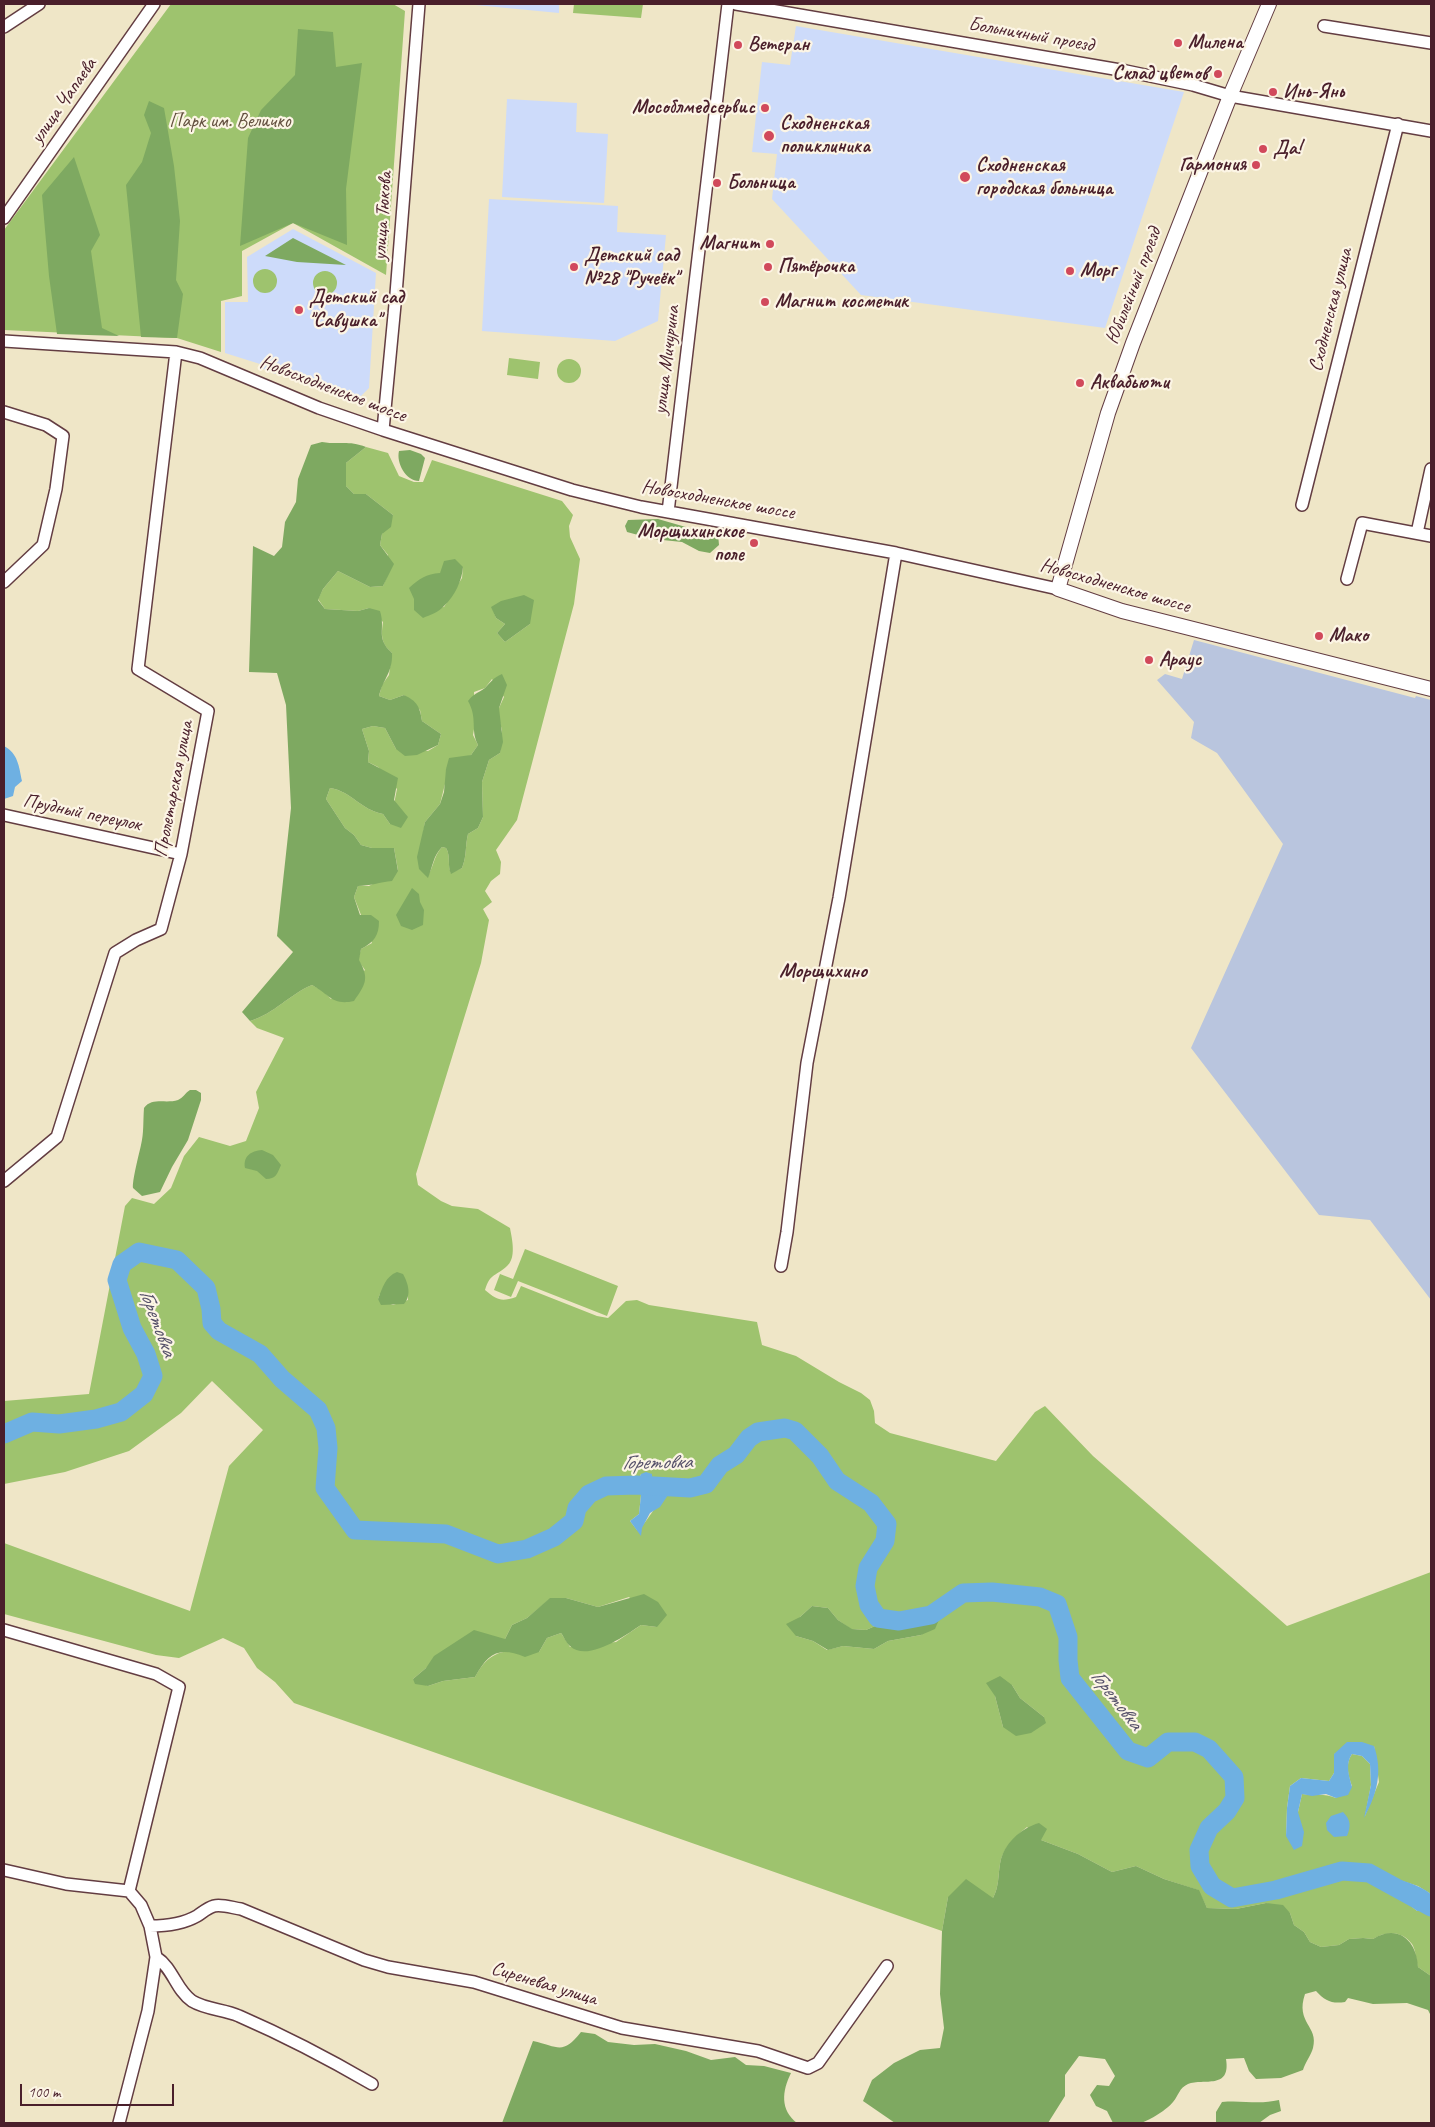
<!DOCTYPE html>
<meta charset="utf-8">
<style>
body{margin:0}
#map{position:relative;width:1435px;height:2127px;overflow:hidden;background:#efe6c7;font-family:Caveat,sans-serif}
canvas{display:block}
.frame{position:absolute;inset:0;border:5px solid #4a1f2b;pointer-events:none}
.scale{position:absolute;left:20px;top:2084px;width:154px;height:22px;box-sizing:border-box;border:2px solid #4a1f2b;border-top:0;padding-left:6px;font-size:15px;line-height:18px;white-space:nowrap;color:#4a1f2b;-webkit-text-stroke:4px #fcf5e5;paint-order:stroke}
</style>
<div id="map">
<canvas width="1435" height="2127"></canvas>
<div class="frame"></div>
<div class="scale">100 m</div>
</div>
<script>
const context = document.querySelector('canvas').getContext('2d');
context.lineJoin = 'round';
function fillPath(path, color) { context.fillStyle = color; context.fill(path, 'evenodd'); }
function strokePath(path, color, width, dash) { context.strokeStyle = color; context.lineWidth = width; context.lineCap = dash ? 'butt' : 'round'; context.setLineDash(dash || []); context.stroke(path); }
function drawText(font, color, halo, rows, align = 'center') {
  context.font = font + ' Caveat,sans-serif'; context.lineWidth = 4.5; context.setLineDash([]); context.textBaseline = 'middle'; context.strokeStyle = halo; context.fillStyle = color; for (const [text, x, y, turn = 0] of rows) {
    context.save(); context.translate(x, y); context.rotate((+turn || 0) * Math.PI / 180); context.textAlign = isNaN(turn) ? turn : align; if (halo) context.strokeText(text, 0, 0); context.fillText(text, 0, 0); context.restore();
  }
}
fillPath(new Path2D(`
 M465,4H559V13Z
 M796,26L1184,92L1105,328L861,295L772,199L777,154L752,152L762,62L790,65Z
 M507,99L577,103L576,132L608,134L604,203L502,197Z
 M489,199L618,206L617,232L666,235L658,321L615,341L482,331Z
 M293,229L376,273L369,388L358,399L281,370L275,374L261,368L260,364L225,353V302H248L247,257Z`), '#cddbfa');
fillPath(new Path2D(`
 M1194,640L1415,698L1416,696L1431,700V1300L1370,1220L1319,1215L1191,1048L1283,844L1217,753L1191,738L1194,722L1157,680L1165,674L1182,679Z`), '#b9c5de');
fillPath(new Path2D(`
 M171,4H393L405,11L386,275L293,223L242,251V296L221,301V352L177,338L4,330V230Z
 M574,4H643L641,18L573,13Z
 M253 281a12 12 0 1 1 24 0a12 12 0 1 1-24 0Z
 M313 283a12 12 0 1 1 24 0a12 12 0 1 1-24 0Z
 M509,358L540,362L538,379L507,375Z
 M557 371a12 12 0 1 1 24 0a12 12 0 1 1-24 0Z
 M366,447L388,453L399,476L414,482H423L432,460L562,501L573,515L569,526L570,537L580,559L574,604L517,820L496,850L501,862L500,874L491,881L485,891L492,902L483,909L489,920L481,963L416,1174L418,1185L441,1201L452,1206L478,1209L510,1228C512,1239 517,1259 506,1267C494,1277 490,1274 485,1290C497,1300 501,1302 516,1297L521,1286L597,1316L608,1318L626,1301L637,1300L649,1305L757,1322L762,1345L796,1356L839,1382L861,1393L870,1400L874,1411L875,1423L890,1433L996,1461L1035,1412L1045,1406L1093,1456L1287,1626L1431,1572V1894L1418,1886L1386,1876L1388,1880V1891L1394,1892L1417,1911L1428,1910L1431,1912V1976L1418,1967C1416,1960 1416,1950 1412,1944C1402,1930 1385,1931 1373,1939L1363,1938L1349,1939L1339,1945L1321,1947L1310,1942L1304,1932L1294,1925L1290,1913L1266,1903L1236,1909L1207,1908L1198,1890L1164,1879L1136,1866L1112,1872L1078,1854L1041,1840L1027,1827C1016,1836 1002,1849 1000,1864C998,1876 999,1887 993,1898L948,1897L942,1931L294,1703L275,1682L257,1668L244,1648L223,1638L179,1658L156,1655L4,1614V1543L190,1611L229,1466L263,1430L212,1381L181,1413L129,1451L65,1472L4,1484V1401L89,1394L125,1206L132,1198L154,1204L171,1188L184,1156L199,1137L230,1146L246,1141L259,1108L256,1092L284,1038L257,1028L250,1021C274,1014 290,994 312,985L323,991L331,999L365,970L358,960L361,949L372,943L354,897L358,886H369L398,870L394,848H372L361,845L354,835L345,828L326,799L330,788C351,791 361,810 383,814L390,824L397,789L378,767L368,762L369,751L362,729L373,726L385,728L396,749L428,751L438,745L441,734L422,721L420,710L404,695L390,700L379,696L382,685L389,675L392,653C381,643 381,636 383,622L369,608L358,611L325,609L318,599L323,589L338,571L370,587L383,586L388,574V555L380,545L382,534L393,515L366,494H354L346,486V463ZM463,567L462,578L444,607L414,610V599L440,573ZM492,607L530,624L505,642L497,633L505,624L496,618ZM492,679L504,697L499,708V719L502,730L500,753L489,760L482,782L483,817L478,828L468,834C465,846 467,856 462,868L451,873C447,864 451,856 446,848L442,847C433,857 434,867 427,877L423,834L425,822L440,804L446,780V769L471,755L478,745L473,735L475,723L474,692L485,688ZM380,1294H408V1300L393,1305L378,1299ZM641,1474L657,1483L691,1486L690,1488C684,1489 675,1489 670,1492C658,1499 645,1527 637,1530L630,1521L639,1514L641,1495L639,1479ZM629,1597L657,1627L641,1625L616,1642L570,1647L561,1633L547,1638L539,1652C508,1651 492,1646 475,1677L443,1681L428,1686L413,1679L426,1668L505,1639L512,1625L527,1618L551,1598H566L598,1607ZM812,1606L828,1608L838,1620L851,1629L866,1630L882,1623L897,1624L926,1616H941L921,1635L888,1641L874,1649L843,1646L827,1650L813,1641L796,1636L800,1617ZM1012,1685L1020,1698L1044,1717L1003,1727L995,1696ZM1374,1746L1379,1782L1365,1816L1371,1785L1370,1764L1362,1756L1352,1754C1345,1764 1348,1775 1352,1786L1336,1798C1324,1793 1314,1796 1302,1794L1298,1812L1286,1836L1287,1808L1290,1786L1301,1778L1329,1781L1334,1773V1754Z
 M525,1249L618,1286L607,1316L518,1281L511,1297L494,1290L500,1274L513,1279Z`), '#9ec36e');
fillPath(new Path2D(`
 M298,29L333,32L336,67L362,63L346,189L347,245L293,223L240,246L248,138L261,110L295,75Z
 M149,101L164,108L174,166L180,221L176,280L183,294L177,338L141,337L126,185L142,162L151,133L144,115Z
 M74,157L100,235L91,251L102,328L119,336L57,334L49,276L42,195Z
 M293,238L346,265L297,262L265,256Z
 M322,442C340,445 348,440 366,447L346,463V486L354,494H366L393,515L391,527L382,534L380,545L394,564L383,586L370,587L338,571L323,589L318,600L325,609L358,611L369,608L380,611C386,630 375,637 392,653C393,672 383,679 379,696L390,700L404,695C417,701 420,707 422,721L441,734L438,745L417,755L405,756L396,749L385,728L373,726L362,729L369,751L368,762L398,778L394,800L408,817L401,828L390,824L383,814C361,810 351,791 330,788L326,799L345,828L354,835L361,845L372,848H394L398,871L392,881C380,882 370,886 358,886L354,897L360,915H371L379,921C379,936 374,942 361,949L359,960C370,979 365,985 354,1001C332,1006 329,994 312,985C290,994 274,1014 250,1021L242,1012L293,952L277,936L291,808L286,705L277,673L249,672L253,546L274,556L282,547L285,522L296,502L298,479L311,445Z
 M410,450L421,454L425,458L419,481C406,481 396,463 399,451Z
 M658,519L710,534H718L719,545L710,553L699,551L682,542L653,539L627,532L625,526L628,520Z
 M455,559L463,567C462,580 455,596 444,606C439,612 430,615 423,618L414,610V599L409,588C419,579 426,574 440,573L444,561Z
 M524,595L534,600L530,624L505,642L497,633L505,624L496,618L491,607L501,601Z
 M502,674L507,685L499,708L503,742L500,753L489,760L482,782L483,817L478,828L468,834C465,846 467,856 462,868L451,874C447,865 451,856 446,848L442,847C433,856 433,866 428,878L419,869L417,857L425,822L440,804L444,792L446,769L449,758L471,755L478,745C470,729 478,719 468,701C473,694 478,693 485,688C491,682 493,678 502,674Z
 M412,888L419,894L420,902L424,910L423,925L412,930L401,926L396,915Z
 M190,1090H196L201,1093V1100L188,1140L172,1167L160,1192L142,1196L133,1188C132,1181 139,1154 141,1145C144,1133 143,1121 144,1108C152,1097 166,1104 178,1100C183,1098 185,1093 190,1090Z
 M262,1150L273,1155L281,1165C277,1174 276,1179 266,1179L257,1171L245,1168C243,1156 251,1151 262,1150Z
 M397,1272L403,1274C408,1283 412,1295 404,1304L381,1305L378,1299C383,1287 385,1277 397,1272Z
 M644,1594L658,1602L667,1615L657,1627L641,1625C626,1635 587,1663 570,1646C566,1643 564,1637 561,1633L547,1638L539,1652L525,1657C499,1646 488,1653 475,1677L443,1681L428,1686L415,1684L413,1679L426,1668L434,1656L474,1630L505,1639L512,1625L527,1618L550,1598H566L598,1607Z
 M812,1606L828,1608L838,1620L852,1629L866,1630L882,1623L897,1624L926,1616L941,1615L935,1629L921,1635L888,1641L874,1649L843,1646L828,1650L813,1641L796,1636L786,1624L800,1617Z
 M1000,1676L1012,1685L1020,1698L1044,1717L1046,1723L1031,1733L1016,1736L1003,1727L995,1696L986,1683Z
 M1039,1823L1047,1829L1041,1840L1078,1854L1112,1872L1136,1866L1164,1879L1199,1890L1207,1908L1236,1909L1266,1903L1283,1905L1290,1913L1294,1925L1304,1932L1310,1942L1321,1947L1339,1945L1349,1939L1363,1938L1373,1939C1398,1923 1417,1941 1418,1967L1431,1976V2016L1428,2010L1407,2003L1373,2004L1348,1998L1345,2002C1332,2004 1325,2001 1316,1991L1305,1994C1295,2023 1319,2026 1313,2048C1311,2055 1305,2063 1303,2070L1281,2078L1256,2079L1249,2071L1244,2058L1226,2059C1231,2090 1204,2078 1188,2084C1179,2088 1179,2095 1173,2102C1168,2109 1150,2120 1141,2123C1133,2125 1121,2123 1113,2123L1107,2111L1096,2106L1090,2095L1097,2085L1109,2086L1115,2076L1105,2059L1079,2056L1065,2075V2096L1048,2123H895L863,2101L872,2080L894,2063L920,2050L940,2048L944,2028L940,1994L942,1931L948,1897L966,1879L993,1898C999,1887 998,1876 1000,1864C1003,1844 1021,1828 1039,1823Z
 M581,2032L595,2034L608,2042L634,2045L655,2044L686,2051L711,2060L735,2057L746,2065L764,2066L791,2073C782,2091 780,2110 797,2123H502L533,2041C559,2047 563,2055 581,2032Z
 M1279,2100L1281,2111L1270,2115L1259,2123H1216V2112L1222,2102C1243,2100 1258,2105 1279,2100Z`), '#7ea961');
fillPath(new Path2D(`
 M4,746C18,753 19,767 22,781L15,787L13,796L4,799Z
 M646,1472L652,1474V1480L657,1483L691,1486L690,1488L670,1492L660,1507L650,1513L642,1528L641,1536L630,1521L639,1514L641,1495L636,1485L641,1474Z
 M1347,1742H1362L1374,1746C1383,1772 1377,1794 1364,1818L1371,1785L1370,1764L1362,1756L1352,1754C1345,1764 1349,1776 1352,1787L1348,1795L1336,1798L1326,1794L1312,1796L1302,1794L1298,1812L1304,1832L1302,1846L1294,1850L1286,1836L1287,1808L1290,1786L1301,1778L1329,1781L1334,1773V1754Z
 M1343,1812C1351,1820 1351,1826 1347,1836L1334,1837L1327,1830L1326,1823L1331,1816Z
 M1385,1876C1401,1880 1418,1884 1431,1894V1912L1428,1910L1417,1911L1394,1892L1388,1891V1880Z`), '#6eb0e2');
strokePath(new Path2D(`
 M4,1434L32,1422L59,1424L96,1419L121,1412L144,1394L153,1376L146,1354L132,1328L117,1280L122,1264L139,1252L177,1260L206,1288L211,1309L212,1323L219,1331L260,1354L282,1379L318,1410L326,1428L328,1448L325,1488L355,1530L446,1534L498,1554L527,1549L554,1537L574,1521L577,1508L589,1494L606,1486L636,1485L690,1488L706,1484L720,1465L736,1455L749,1438L758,1432L785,1428L795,1431L820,1456L837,1481L871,1503L887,1524L885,1541L868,1568L865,1586L869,1605L878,1618L899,1621L931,1615L963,1593L992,1592L1040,1597L1057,1604L1068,1637V1660L1070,1678L1128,1751L1148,1758L1168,1742H1195L1209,1749L1234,1777L1235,1798L1227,1811L1209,1828L1199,1850L1200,1866L1212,1886L1232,1898L1276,1890L1342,1871L1369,1873L1431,1907`), '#6eb0e2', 19);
const minor = new Path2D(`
 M736,4L1126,71L1193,85L1230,96L1431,131
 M1324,26L1431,43
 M4,27L39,4
 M4,218L154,4
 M4,341L176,352L200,358L319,408L383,430L572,490L641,507L896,553L1058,589
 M4,412L46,425L63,436L56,489L43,545L4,582
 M383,430L396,294L419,4
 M1302,505L1398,124
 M668,512L728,4
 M1417,533L1431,469
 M1347,579L1362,523L1431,536
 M4,815L181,854
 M4,1181L57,1137L115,953L136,940L161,929L181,854L208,711L138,669L176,352
 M781,1266L787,1232L807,1063L839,898L896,553
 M4,1630L156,1674L179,1687L129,1891
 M4,1870L66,1884L129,1891L141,1905L150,1926L156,1957L148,2011L119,2123
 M150,1926C165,1926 183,1924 197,1916C202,1913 207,1908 214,1906C222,1904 233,1908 241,1909L364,1960L388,1967L474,1982L622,2028L758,2051L808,2068L818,2063L887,1966
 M156,1957C173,1968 176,1990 192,2001C207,2010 224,2009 239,2016C285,2036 329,2059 372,2084`);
const major = new Path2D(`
 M1269,4L1230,96L1133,343L1108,413L1058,589L1122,611L1431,689`);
strokePath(minor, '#633d42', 14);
strokePath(major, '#633d42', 16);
strokePath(minor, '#fff', 11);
strokePath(major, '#fff', 14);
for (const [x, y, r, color] of [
 [1178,43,5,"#d1495b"],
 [738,45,5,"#d1495b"],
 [1218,74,5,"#d1495b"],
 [1273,92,5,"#d1495b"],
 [765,108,5,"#d1495b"],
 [769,136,6,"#d1495b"],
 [1263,149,5,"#d1495b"],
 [1256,165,5,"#d1495b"],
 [965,177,6,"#d1495b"],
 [717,183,5,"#d1495b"],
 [770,244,5,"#d1495b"],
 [574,267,5,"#d1495b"],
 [768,267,5,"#d1495b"],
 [1070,271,5,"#d1495b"],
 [765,302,5,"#d1495b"],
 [299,310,5,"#d1495b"],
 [1080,383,5,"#d1495b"],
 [754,543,5,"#d1495b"],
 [1319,636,5,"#d1495b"],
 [1149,660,5,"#d1495b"]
]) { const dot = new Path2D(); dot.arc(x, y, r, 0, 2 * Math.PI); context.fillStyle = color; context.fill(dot); strokePath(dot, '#fcf5e5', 2); }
drawText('20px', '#4a1f2b', '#fcf5e5', [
 ["Больничный проезд",1031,35,10],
 ["улица Чапаева",64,101,-55],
 ["улица Тюкова",383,216,-86],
 ["Юбилейный проезд",1134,286,-69],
 ["Сходненская улица",1331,310,-76],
 ["улица Мичурина",667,360,-83],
 ["Новосходненское шоссе",333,389,21],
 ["Новосходненское шоссе",718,500,10],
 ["Новосходненское шоссе",1115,586,16],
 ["Пролетарская улица",174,789,-79],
 ["Прудный переулок",82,813,12],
 ["Сиреневая улица",544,1984,17]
]);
drawText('bold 20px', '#4a1f2b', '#fcf5e5', [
 ["Милена",1188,43],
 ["Ветеран",748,45],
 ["Склад цветов",1208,74,"right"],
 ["Инь-Янь",1283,92],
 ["Мособлмедсервис",755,108,"right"],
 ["Сходненская",780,124],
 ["поликлиника",780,147],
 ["Да!",1273,149],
 ["Гармония",1246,165,"right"],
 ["Сходненская",976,166],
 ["городская больница",976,189],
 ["Больница",727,183],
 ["Магнит",760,244,"right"],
 ["Детский сад",584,256],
 ["№28 \"Ручеёк\"",584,279],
 ["Пятёрочка",778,267],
 ["Морг",1080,271],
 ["Детский сад",309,298],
 ["\"Савушка\"",309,321],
 ["Магнит косметик",775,302],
 ["Аквабьюти",1090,383],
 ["Морщихинское",744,532,"right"],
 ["поле",744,555,"right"],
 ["Мако",1329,636],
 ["Араус",1159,660]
], 'left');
drawText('20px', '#63503f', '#fcf5e5', [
 ["Парк им. Величко",230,122]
]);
drawText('bold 21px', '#4a1f2b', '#fcf5e5', [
 ["Морщихино",823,971]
]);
drawText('italic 21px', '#57526b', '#fcf5e5', [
 ["Горетовка",157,1323,69],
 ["Горетовка",657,1463,-1],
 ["Горетовка",1116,1700,52]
]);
</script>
